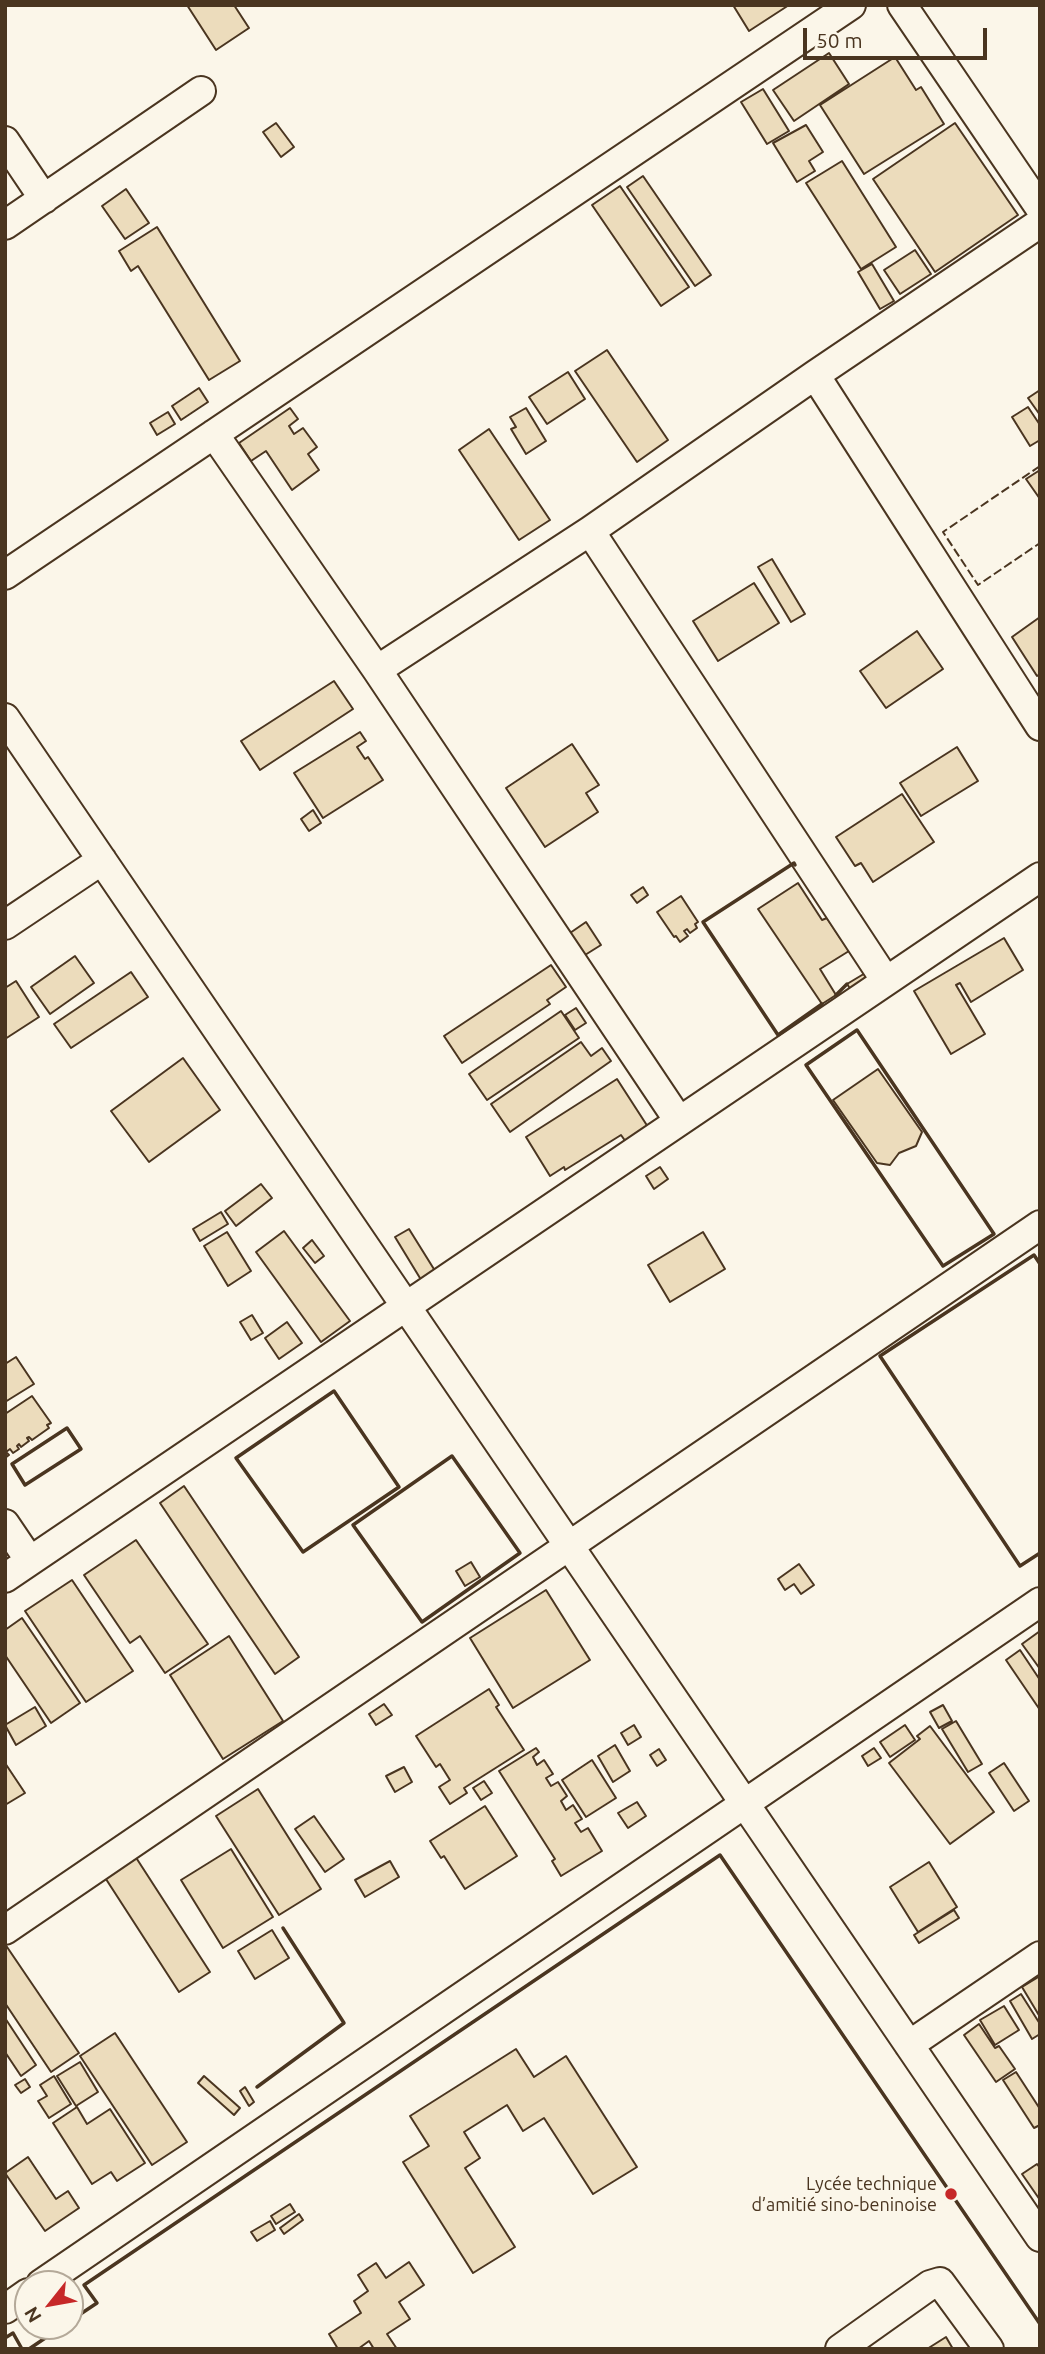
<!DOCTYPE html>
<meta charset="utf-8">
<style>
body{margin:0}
#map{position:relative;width:1045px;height:2354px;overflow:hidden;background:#fbf6e9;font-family:Ubuntu,sans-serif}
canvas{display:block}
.frame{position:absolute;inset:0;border:7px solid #4a3520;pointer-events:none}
.north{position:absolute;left:14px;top:2270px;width:70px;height:70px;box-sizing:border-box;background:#fbf6e9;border:2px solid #b4a999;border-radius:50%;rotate:239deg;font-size:19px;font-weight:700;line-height:28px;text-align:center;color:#4a3520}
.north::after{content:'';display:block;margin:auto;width:24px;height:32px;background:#c62828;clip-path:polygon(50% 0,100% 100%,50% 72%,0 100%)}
.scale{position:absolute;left:803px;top:28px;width:184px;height:32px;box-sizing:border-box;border:4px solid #4a3520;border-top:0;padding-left:9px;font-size:21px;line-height:24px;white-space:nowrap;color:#4a3520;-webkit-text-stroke:5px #fbf6e9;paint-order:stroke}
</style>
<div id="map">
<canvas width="1045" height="2354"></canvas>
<div class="frame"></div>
<div class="north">N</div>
<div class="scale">50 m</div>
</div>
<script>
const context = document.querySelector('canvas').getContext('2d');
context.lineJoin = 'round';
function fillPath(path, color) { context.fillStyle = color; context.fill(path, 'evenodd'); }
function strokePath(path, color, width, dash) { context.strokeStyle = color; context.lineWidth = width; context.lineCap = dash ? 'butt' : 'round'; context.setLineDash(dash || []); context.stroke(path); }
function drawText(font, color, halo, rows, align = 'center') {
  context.font = font + ' Ubuntu,sans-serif'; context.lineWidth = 5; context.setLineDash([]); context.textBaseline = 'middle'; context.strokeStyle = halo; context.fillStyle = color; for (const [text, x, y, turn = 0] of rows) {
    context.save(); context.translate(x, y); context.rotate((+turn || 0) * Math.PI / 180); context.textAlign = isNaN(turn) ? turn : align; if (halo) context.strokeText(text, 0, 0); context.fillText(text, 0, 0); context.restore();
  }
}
const building = new Path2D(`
 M187,5H234L249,28L216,50Z
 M733,5H789L749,31Z
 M829,53L849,84L794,121L773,90Z
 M895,57L916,90L921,87L944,124L864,174L820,105Z
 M763,89L789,131L767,144L741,102Z
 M276,123L294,147L281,157L263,132Z
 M955,123L1018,215L935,272L873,179Z
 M806,125L823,152L809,161L815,171L797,182L773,143Z
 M842,161L896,247L861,269L806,183Z
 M643,176L711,275L695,286L627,187Z
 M620,186L689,287L661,306L592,205Z
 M126,189L149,223L125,239L102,206Z
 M157,227L240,361L209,380L138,266L131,271L119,251Z
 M915,250L931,274L900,294L884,270Z
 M872,264L894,301L880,309L858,272Z
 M607,350L668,440L637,462L575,371Z
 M568,372L585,399L547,424L529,397Z
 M199,388L208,402L181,420L172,406Z
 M1040,390V415L1028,398Z
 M1028,407L1040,425V440L1030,446L1012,417Z
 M290,408L298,419L289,426L294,434L303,428L317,447L308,454L319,470L292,490L266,451L251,461L239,443Z
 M526,408L546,441L526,454L511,429L516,427L510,417Z
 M168,412L175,424L157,435L150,423Z
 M489,429L550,520L519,540L459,450Z
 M1040,470V499L1026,479Z
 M772,559L805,614L791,622L758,567Z
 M754,583L779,623L718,661L693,621Z
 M1040,617V674L1037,676L1012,637Z
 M917,631L943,669L886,708L860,671Z
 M334,681L353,709L260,770L241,741Z
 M360,732L366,741L357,747L365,759L368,757L383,780L323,818L294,773Z
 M572,744L599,785L586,793L598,812L545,847L506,788Z
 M957,747L978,781L921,816L900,783Z
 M902,794L934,842L873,882L861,863L855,866L836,837Z
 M313,810L321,823L309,831L301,819Z
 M798,883L822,920L827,918L849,951L820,969L836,995L822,1004L758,909Z
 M643,887L648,895L637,903L631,895Z
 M681,896L698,922L695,924L697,928L690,933L687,929L684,931L688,936L680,942L676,936L674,937L657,912Z
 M586,922L601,945L585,955L570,933Z
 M1004,938L1023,970L971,1002L960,983L956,985L985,1034L951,1054L914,991Z
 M75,956L94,983L50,1014L31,987Z
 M551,965L566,987L547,1000L550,1004L462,1063L444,1036Z
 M131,972L148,997L71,1048L54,1024Z
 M867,972L874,984L855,996L847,984Z
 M16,981L39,1017L5,1039V988Z
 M576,1008L586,1023L575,1030L565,1015Z
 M561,1011L579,1038L487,1100L469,1074Z
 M581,1042L591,1056L602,1048L611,1061L510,1132L491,1104Z
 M183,1058L220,1110L149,1162L111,1111Z
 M878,1069L922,1132L916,1146L899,1153L890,1165L877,1163L833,1100Z
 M617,1079L648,1127L626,1142L621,1135L565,1170L564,1167L550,1176L526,1137Z
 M660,1167L668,1179L654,1189L646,1176Z
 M261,1184L272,1198L236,1226L225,1211Z
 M221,1212L228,1224L200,1241L193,1229Z
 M409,1229L437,1274L423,1283L395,1237Z
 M284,1231L350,1321L321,1342L256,1252Z
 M227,1232L251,1271L228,1286L204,1246Z
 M703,1232L725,1269L670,1302L648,1265Z
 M312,1240L324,1256L315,1263L303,1248Z
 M252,1315L263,1333L251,1340L240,1322Z
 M287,1322L302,1343L279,1359L265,1338Z
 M16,1357L34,1384L5,1402V1364Z
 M32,1396L51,1423L47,1425L49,1428L32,1440L29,1437L27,1438L29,1441L21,1447L19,1444L17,1446L19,1449L13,1453L10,1449L6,1452L9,1455L5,1458V1414Z
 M184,1486L299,1657L275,1674L160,1503Z
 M136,1540L208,1644L165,1673L140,1636L130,1643L84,1575Z
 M471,1562L480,1577L465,1586L456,1571Z
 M799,1564L814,1585L801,1594L794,1584L785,1590L778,1579Z
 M72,1580L133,1671L86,1702L25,1611Z
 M546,1590L590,1660L513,1708L470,1638Z
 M22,1618L80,1703L51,1723L5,1655V1630Z
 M1040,1631V1669L1022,1644Z
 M229,1636L283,1721L223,1759L170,1675Z
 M1020,1650L1040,1680V1710L1006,1660Z
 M489,1689L499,1705L496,1707L524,1750L464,1788L467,1793L450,1804L439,1787L450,1780L440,1764L436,1767L416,1736Z
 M384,1704L392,1715L376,1725L369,1714Z
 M943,1705L952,1721L939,1728L930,1712Z
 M35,1707L46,1726L16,1745L5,1725Z
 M956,1721L982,1764L968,1772L942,1729Z
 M634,1725L641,1737L628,1745L621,1733Z
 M905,1725L915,1740L890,1757L880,1742Z
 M930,1726L994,1812L950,1844L889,1763L920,1739L917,1736Z
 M615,1745L630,1771L613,1782L598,1756Z
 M536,1748L539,1752L533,1757L537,1765L544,1760L553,1774L546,1778L551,1786L558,1782L567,1796L561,1801L566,1810L573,1805L582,1819L575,1823L581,1832L588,1828L602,1851L561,1876L552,1861L555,1859L499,1771Z
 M874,1748L881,1758L868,1766L862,1756Z
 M659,1749L666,1760L657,1766L650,1755Z
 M592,1760L616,1798L586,1817L562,1780Z
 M5,1763L25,1793L5,1805Z
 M1004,1763L1029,1801L1014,1811L989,1773Z
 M404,1767L412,1782L395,1792L386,1776Z
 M484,1781L492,1793L481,1800L473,1788Z
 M258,1789L321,1889L279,1915L216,1816Z
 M637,1802L646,1816L628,1828L618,1813Z
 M485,1806L517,1856L465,1889L444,1856L441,1858L430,1841Z
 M314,1816L344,1859L325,1872L295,1829Z
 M231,1849L273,1917L223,1948L181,1880Z
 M135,1856L210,1972L179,1992L104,1876Z
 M390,1861L399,1877L365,1897L355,1880Z
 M929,1862L957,1907L918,1932L890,1887Z
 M954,1910L959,1918L919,1943L914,1935Z
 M272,1930L289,1958L255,1979L238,1951Z
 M5,1944L79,2053L51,2072L5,2003Z
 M1040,1976V2017L1022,1987Z
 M1021,1994L1040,2024V2034L1032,2039L1010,2001Z
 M1004,2006L1019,2030L995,2045L980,2020Z
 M5,2018L36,2065L21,2076L5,2052Z
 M979,2024L995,2048L999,2046L1015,2069L996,2082L964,2035Z
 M115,2033L187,2142L152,2165L80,2056Z
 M516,2049L534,2077L566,2056L637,2167L593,2194L544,2118L523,2131L507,2105L464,2132L480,2158L465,2168L515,2247L473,2273L403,2162L429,2146L410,2116Z
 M80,2062L98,2092L76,2106L57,2076Z
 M1016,2072L1040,2109V2125L1034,2128L1003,2080Z
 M54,2076L71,2104L49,2118L38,2101L47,2096L40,2085Z
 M204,2076L240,2108L234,2115L198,2083Z
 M25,2079L30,2087L21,2093L15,2085Z
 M245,2087L254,2102L249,2106L240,2091Z
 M77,2107L87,2124L110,2109L145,2163L117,2181L111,2172L92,2184L53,2123Z
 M28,2157L56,2199L68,2191L79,2208L45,2231L5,2173Z
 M1037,2164L1040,2168V2200L1022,2174Z
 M290,2204L295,2212L276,2224L271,2216Z
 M299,2214L303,2220L284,2234L280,2228Z
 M270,2221L275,2230L257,2241L251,2232Z
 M409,2262L424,2285L399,2302L410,2319L387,2334L397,2349H374L369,2341L358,2349H338L329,2334L361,2313L354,2301L368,2291L358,2275L376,2263L386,2278Z
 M946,2337L953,2349H927Z`);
fillPath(building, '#ecdcbc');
strokePath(building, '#4a3520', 2);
const minor = new Path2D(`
 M902,5L1040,208
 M5,141L44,199
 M5,225L201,91
 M815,375L1040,726
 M214,434L377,670L679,1121
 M590,531L886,981
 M5,575L851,5
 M377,670L590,531L815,375L1040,223
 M5,718L1040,2237
 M5,925L102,860
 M5,1524L30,1561
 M5,1578L1040,877
 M5,1930L1040,1225
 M909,2045L1040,1956
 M41,2284L1040,1602
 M5,2309L28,2293
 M840,2349L930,2285L940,2282L989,2349`);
strokePath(minor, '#4a3520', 32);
strokePath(minor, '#fbf6e9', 28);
strokePath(new Path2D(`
 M1040,466L943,532L978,585L1040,543`), '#4a3520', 2, [9, 3.5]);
strokePath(new Path2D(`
 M795,865L794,863L703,922L778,1035L822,1004
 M836,995L847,984
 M857,1030L994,1234L943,1266L806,1065Z
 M1040,1264L1034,1255L880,1356L1020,1566L1040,1553
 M334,1391L399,1487L303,1552L236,1458Z
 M67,1428L81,1449L25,1485L12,1464Z
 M452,1456L520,1553L422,1622L353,1525Z
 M257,2087L344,2023L283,1928
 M70,2321L97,2303L84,2285L720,1855L1040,2324
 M5,2338L13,2333L22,2349
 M29,2349L63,2326`), '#4a3520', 3.5);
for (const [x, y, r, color] of [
 [951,2194,7,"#c62828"]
]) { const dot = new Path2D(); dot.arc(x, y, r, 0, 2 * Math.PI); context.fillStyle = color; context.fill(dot); strokePath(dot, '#fbf6e9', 2.5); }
drawText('18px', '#4a3520', '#fbf6e9', [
 ["Lycée technique",937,2184],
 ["d’amitié sino-beninoise",937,2205]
], 'right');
</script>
